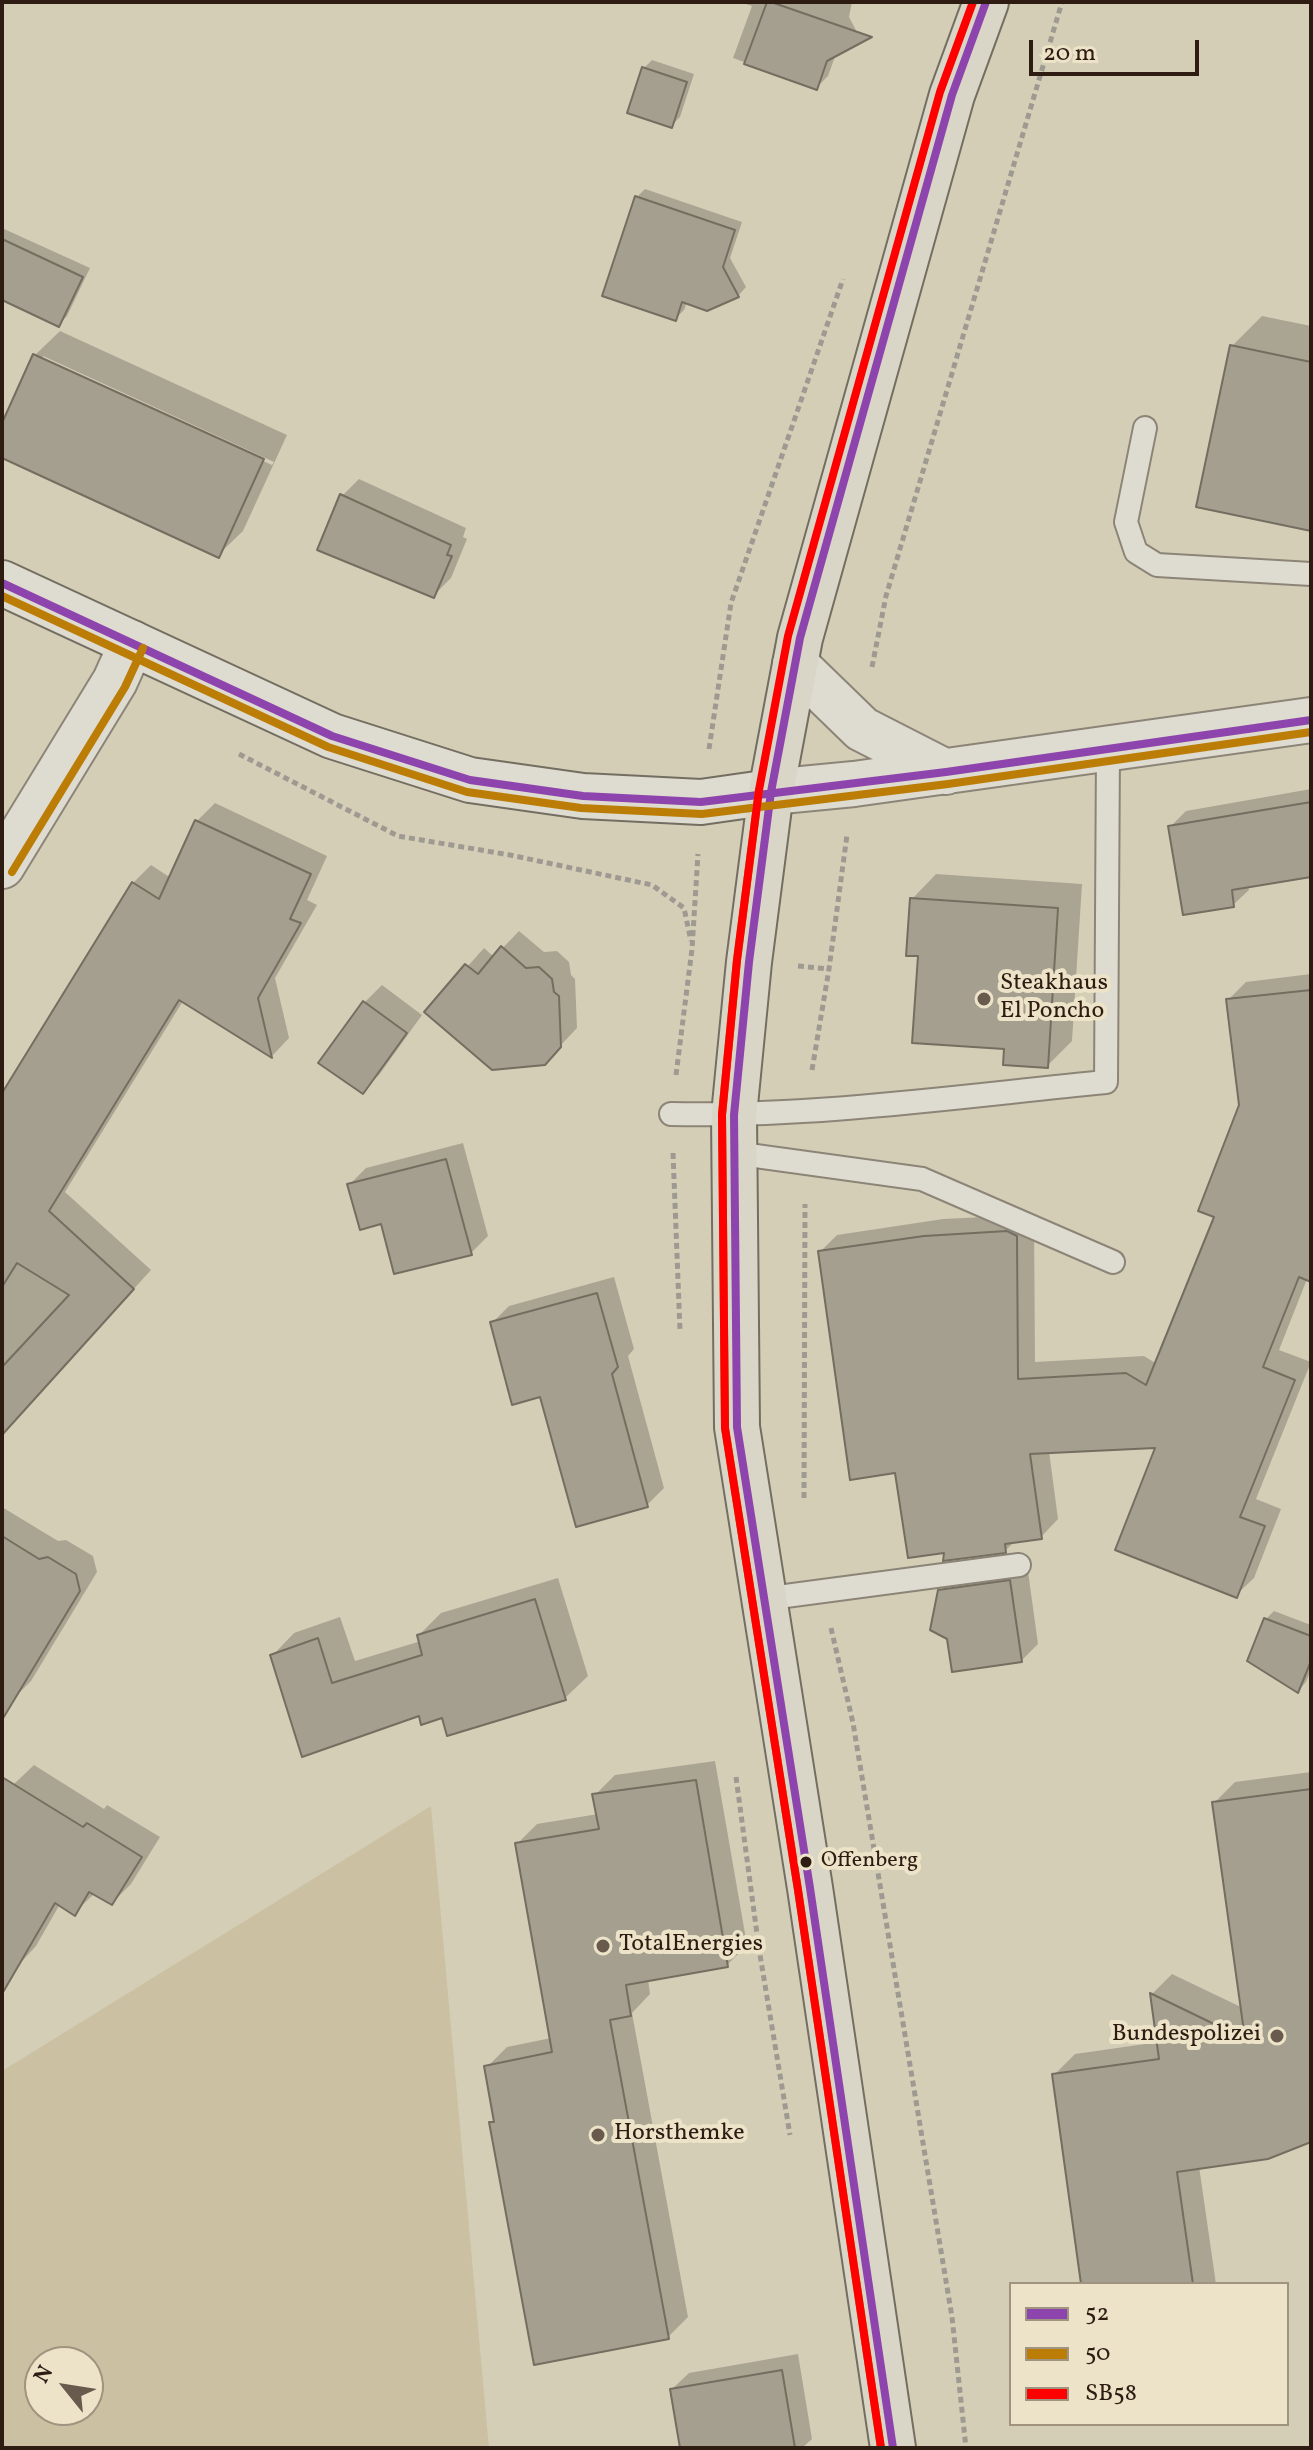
<!DOCTYPE html>
<style>
body{margin:0}
#map{position:relative;width:1313px;height:2450px;overflow:hidden;background:#d5ceb7;font-family:Vollkorn,serif}
canvas{display:block}
.frame{position:absolute;inset:0;border:4px solid #2e1c12;pointer-events:none}
.legend{position:absolute;left:1009px;top:2282px;width:280px;height:144px;box-sizing:border-box;background:#ece3c8;border:2px solid #a0937f;margin:0;padding:10px 14px;list-style:none;font-size:24px;color:#2e1c12}
.legend li{display:flex;align-items:center;gap:16px;height:40px}
.legend b{width:40px;border:2px solid #a0937f}
.north{position:absolute;left:24px;top:2346px;width:80px;height:80px;box-sizing:border-box;background:#ece3c8;border:2px solid #a0937f;border-radius:50%;rotate:300deg;font-size:22px;font-weight:700;line-height:32px;text-align:center;color:#2e1c12}
.north::after{content:'';display:block;margin:auto;width:28px;height:36px;background:#685a4c;clip-path:polygon(50% 0,100% 100%,50% 72%,0 100%)}
.scale{position:absolute;left:1029px;top:40px;width:170px;height:36px;box-sizing:border-box;border:4px solid #2e1c12;border-top:0;padding-left:10px;font-size:24px;line-height:28px;white-space:nowrap;color:#2e1c12;-webkit-text-stroke:6px #ece3c8;paint-order:stroke}
</style>
<div id="map">
<canvas width="1313" height="2450"></canvas>
<div class="frame"></div>
<ul class="legend">
<li><b style="height:10px;background:#8e44ad"></b>52</li>
<li><b style="height:10px;background:#bb7d05"></b>50</li>
<li><b style="height:10px;background:#f00"></b>SB58</li>
</ul>
<div class="north">N</div>
<div class="scale">20 m</div>
</div>
<script>
const context = document.querySelector('canvas').getContext('2d');
context.lineJoin = 'round';
function fillPath(path, color) { context.fillStyle = color; context.fill(path, 'evenodd'); }
function strokePath(path, color, width, dash) { context.strokeStyle = color; context.lineWidth = width; context.lineCap = dash ? 'butt' : 'round'; context.setLineDash(dash || []); context.stroke(path); }
function drawText(font, color, halo, rows, align = 'center') {
  context.font = font + ' Vollkorn,serif'; context.lineWidth = 8; context.setLineDash([]); context.textBaseline = 'middle'; context.strokeStyle = halo; context.fillStyle = color; for (const [text, x, y, turn = 0] of rows) {
    context.save(); context.translate(x, y); context.rotate((+turn || 0) * Math.PI / 180); context.textAlign = isNaN(turn) ? turn : align; if (halo) context.strokeText(text, 0, 0); context.fillText(text, 0, 0); context.restore();
  }
}
fillPath(new Path2D(`
 M431,1806L489,2448H2V2071ZM40,2362H88V2410H40Z`), '#cbc0a2');
fillPath(new Path2D(`
 M739,2H852L849,17L859,36L836,54L828,76L816,88L733,58L752,6Z
 M652,60L694,74L680,117L672,125L644,68Z
 M645,189L742,222L730,258L746,287L738,296L687,302L684,310L676,318L637,197Z
 M2,228L90,268L67,316L59,324L2,297Z
 M1262,316L1311,326V529L1232,346Z
 M60,331L287,435L243,531L218,555L2,456V428L35,355ZM43,356L274,462L272,465L43,361Z
 M359,479L466,528L463,537L467,539L451,578L434,595L342,496Z
 M1311,789V875L1248,885L1249,890L1233,905L1170,827L1186,811Z
 M215,803L327,856L307,900L317,905L275,978L289,1038L272,1056L183,1001L65,1192L151,1270L38,1394L2,1395V1098L133,883L151,865L171,878L197,821Z
 M936,874L1082,884L1072,1041L1047,1066L1006,1047L920,954L912,899Z
 M519,931L544,952L557,951L569,962L571,975L575,979L577,1028L544,1063L427,1012L484,948L494,957Z
 M1311,974V1269L1279,1350L1311,1362L1256,1499L1281,1509L1254,1578L1236,1595L1158,1446L1049,1451L1058,1519L1041,1537L1015,1541L1005,1551L947,1550L897,1471L820,1252L837,1235L943,1219L1026,1215L1034,1218L1035,1362L1144,1356L1157,1364L1217,1216L1241,1106L1228,1000L1246,982Z
 M382,985L422,1015L379,1075L362,1091L321,1062L365,1002Z
 M463,1143L488,1236L471,1253L382,1222L349,1185L366,1168Z
 M614,1277L634,1349L628,1356L664,1488L647,1505L542,1395L492,1323L509,1306Z
 M2,1507L58,1541L66,1540L93,1556L97,1572L31,1681L13,1699L2,1693Z
 M1027,1564L1038,1644L1021,1661L940,1591L957,1574Z
 M558,1578L588,1676L565,1698L444,1716L420,1714L304,1754L272,1656L294,1633L340,1617L355,1661L421,1641L419,1635L441,1613Z
 M1274,1611L1311,1625V1670L1306,1682L1298,1691L1266,1619Z
 M715,1761L747,1945L727,1965L648,1979L650,1994L632,2013L688,2317L668,2337L491,2123L495,2119L487,2067L507,2047L551,2038L517,1844L537,1824L598,1814L595,1795L615,1775Z
 M34,1765L104,1809L107,1805L160,1837L131,1884L112,1903L95,1893L74,1913L60,1904L36,1946L2,1983V1804L14,1784Z
 M1311,1772V2135L1199,2166L1216,2284H1083L1054,2075L1075,2054L1159,2042L1152,1994L1172,1974L1243,2008L1214,1803L1235,1782Z
 M798,2354L812,2439L802,2448H682L672,2389L689,2373Z`), '#0003');
const building = new Path2D(`
 M767,2H771L872,37L827,61L817,90L744,64Z
 M642,67L687,82L672,128L627,113Z
 M635,196L735,230L723,267L739,297L707,311L682,302L676,321L602,296Z
 M2,239L83,277L59,327L2,300Z
 M1230,345L1311,362V531L1196,507Z
 M33,354L264,459L219,558L2,458V423Z
 M340,494L451,545L447,555L452,556L434,598L317,550Z
 M1311,802V877L1232,890L1234,907L1183,915L1168,826Z
 M195,820L311,874L290,919L301,923L258,998L272,1058L179,1000L49,1211L134,1289L2,1435V1367L69,1295L17,1263L2,1287V1093L132,882L159,899Z
 M910,898L1058,908L1048,1068L1003,1065L1004,1049L912,1043L918,956H906Z
 M501,946L526,968L539,967L552,979L554,992L559,996L561,1047L545,1065L492,1070L424,1012L465,964L478,974Z
 M1311,990V1282L1299,1277L1263,1367L1295,1380L1240,1517L1265,1526L1237,1598L1115,1550L1155,1448L1030,1454L1042,1539L1005,1544L1006,1553L943,1561L944,1553L908,1558L895,1473L850,1480L818,1251L924,1236L1007,1231L1017,1236L1018,1379L1126,1373L1146,1385L1214,1217L1198,1211L1239,1105L1226,999Z
 M363,1001L407,1033L363,1094L318,1063Z
 M446,1159L472,1255L394,1274L381,1224L360,1230L347,1184Z
 M597,1293L618,1367L612,1374L648,1507L576,1527L540,1397L512,1405L490,1322Z
 M2,1536L39,1559L48,1557L76,1574L80,1591L2,1720Z
 M1010,1580L1022,1662L952,1672L947,1639L930,1630L938,1590Z
 M535,1599L566,1700L447,1736L442,1718L421,1725L419,1716L302,1757L270,1655L318,1638L332,1683L422,1655L417,1635Z
 M1264,1618L1311,1636V1661L1298,1693L1247,1661Z
 M2,1777L83,1827L87,1823L142,1857L112,1905L89,1892L75,1916L55,1903L2,1994Z
 M696,1780L728,1967L626,1985L631,2016L610,2020L669,2339L534,2365L489,2122H494L484,2066L552,2052L515,1843L599,1829L592,1794Z
 M1311,1789V2142L1268,2159L1177,2172L1193,2284H1081L1052,2074L1159,2059L1150,1993L1245,2039L1212,1802Z
 M782,2370L795,2448H680L670,2389Z`);
fillPath(building, '#a59f8f');
strokePath(building, '#746e61', 2);
const service = new Path2D(`
 M1145,428L1126,522L1136,552L1157,565L1311,574
 M671,1114C816,1117 962,1096 1106,1082L1108,750
 M734,1153L922,1179L1113,1262
 M763,1599L1019,1565`);
const minor = new Path2D(`
 M2,866L115,681L132,643`);
const tertiary = new Path2D(`
 M795,664L862,729L946,772
 M771,792L854,784L1311,720`);
const secondary = new Path2D(`
 M2,583L332,736L470,780L583,796L701,802L771,792`);
const primary = new Path2D(`
 M893,2448L810,1888L737,1427L734,1115L749,962L771,792L800,638L952,95L986,2`);
strokePath(service, '#8c8577', 26);
strokePath(minor, '#8c8577', 48);
strokePath(tertiary, '#8c8577', 48);
strokePath(secondary, '#746e61', 48);
strokePath(primary, '#746e61', 48);
strokePath(new Path2D(`
 M872,667L886,596L1062,2
 M709,749L731,603L843,279
 M239,754L398,836L510,855L652,885L684,908L691,941
 M798,966L829,969
 M812,1070L829,969L847,835
 M676,1075L692,949L698,854
 M673,1153L680,1331
 M804,1498L805,1204
 M831,1628L853,1723L952,2317L966,2448
 M736,1777L759,1949L790,2135`), '#9f9a91', 5, [6, 4]);
strokePath(service, '#dedbd0', 22);
strokePath(minor, '#dedbd0', 44);
strokePath(tertiary, '#dedbd0', 44);
strokePath(secondary, '#dedbd0', 44);
strokePath(primary, '#d9d5c7', 44);
strokePath(new Path2D(`
 M2,583L332,736L470,780L583,796L701,802L946,772L1311,720
 M893,2448L810,1888L737,1427L734,1115L749,962L771,792L800,638L952,95L986,2`), '#8e44ad', 8);
strokePath(new Path2D(`
 M2,596L328,747L467,792L581,808L702,814L948,784L1311,732
 M759,790L737,960L722,1114L725,1428L798,1890L881,2448
 M12,872L125,687L143,648`), '#bb7d05', 8);
strokePath(new Path2D(`
 M881,2448L798,1890L725,1428L722,1115L737,960L759,790L788,636L940,92L973,2`), '#f00', 8);
for (const [x, y, r, color] of [
 [984,999,8,"#685a4c"],
 [806,1862,7,"#2e1c12"],
 [603,1946,8,"#685a4c"],
 [1277,2036,8,"#685a4c"],
 [598,2135,8,"#685a4c"]
]) { const dot = new Path2D(); dot.arc(x, y, r, 0, 2 * Math.PI); context.fillStyle = color; context.fill(dot); strokePath(dot, '#ece3c8', 3); }
drawText('22px', '#2e1c12', '#ece3c8', [
 ["Offenberg",821,1862]
], 'left');
drawText('24px', '#2e1c12', '#ece3c8', [
 ["Steakhaus",1000,985],
 ["El Poncho",1000,1013],
 ["TotalEnergies",619,1946],
 ["Bundespolizei",1261,2036,"right"],
 ["Horsthemke",614,2135]
], 'left');
</script>
